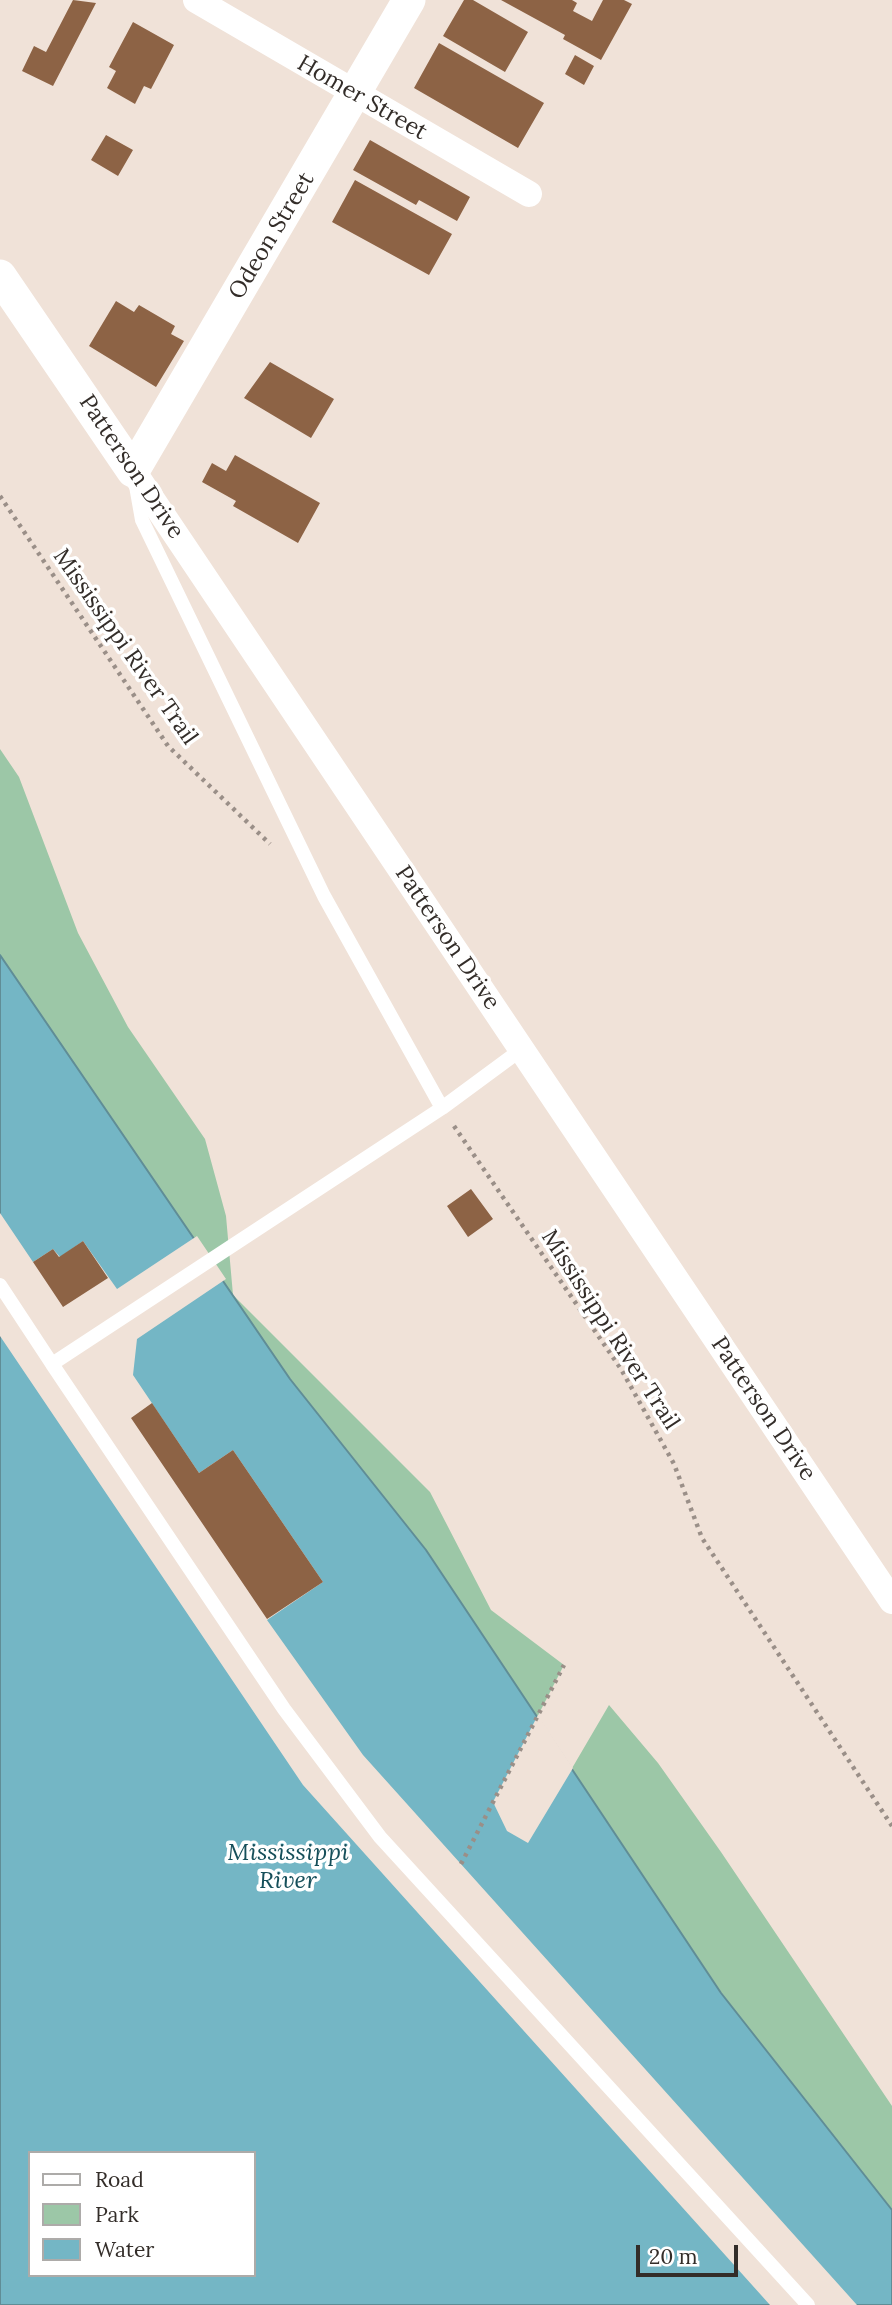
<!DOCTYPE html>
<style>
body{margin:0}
#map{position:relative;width:892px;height:2305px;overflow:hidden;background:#f0e2d8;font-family:Lora,serif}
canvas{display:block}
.legend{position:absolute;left:28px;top:2151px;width:228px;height:126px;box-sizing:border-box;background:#fff;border:2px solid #adaba9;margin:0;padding:9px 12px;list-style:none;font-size:21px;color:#332d29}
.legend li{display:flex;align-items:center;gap:14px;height:35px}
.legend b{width:35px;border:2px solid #adaba9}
.scale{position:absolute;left:636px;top:2245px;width:102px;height:32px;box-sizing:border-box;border:4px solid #332d29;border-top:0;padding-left:9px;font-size:21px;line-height:24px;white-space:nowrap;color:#332d29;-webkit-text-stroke:5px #fff;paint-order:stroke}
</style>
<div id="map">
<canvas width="892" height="2305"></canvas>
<ul class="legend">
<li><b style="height:9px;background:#fff"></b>Road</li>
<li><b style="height:19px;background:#9cc7a7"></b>Park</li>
<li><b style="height:19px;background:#74b6c5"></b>Water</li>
</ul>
<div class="scale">20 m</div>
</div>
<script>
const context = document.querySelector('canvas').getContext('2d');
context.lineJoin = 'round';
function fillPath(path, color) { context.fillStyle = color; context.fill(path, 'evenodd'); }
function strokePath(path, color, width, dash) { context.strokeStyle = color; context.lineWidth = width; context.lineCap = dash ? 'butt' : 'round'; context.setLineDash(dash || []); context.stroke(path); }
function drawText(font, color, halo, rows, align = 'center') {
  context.font = font + ' Lora,serif'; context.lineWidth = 7; context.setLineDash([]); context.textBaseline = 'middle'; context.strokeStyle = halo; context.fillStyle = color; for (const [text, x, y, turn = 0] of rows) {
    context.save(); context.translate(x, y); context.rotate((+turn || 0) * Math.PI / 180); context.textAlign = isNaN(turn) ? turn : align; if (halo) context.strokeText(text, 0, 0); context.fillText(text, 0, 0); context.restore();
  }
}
fillPath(new Path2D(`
 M0,749L19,777L78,933L128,1027L205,1139L226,1216L233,1295L430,1492L491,1610L564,1665L531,1729L0,1051Z
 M609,1705L658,1763L721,1852L892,2106V2236L554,1799Z`), '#9cc7a7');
const water = new Path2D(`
 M0,955L290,1379L426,1550L721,1993L892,2210V2305H0ZM30,2153H254V2275H30Z`);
fillPath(water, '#74b6c5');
strokePath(water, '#608d96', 2);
fillPath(new Path2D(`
 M0,1213L33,1262L53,1249L60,1257L83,1241L117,1289L197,1236L226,1279L137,1339L133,1375L199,1473L233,1450L323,1582L267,1620L363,1755L857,2305H770L303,1785L0,1336Z
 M538,1715L573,1768L528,1843L507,1831L493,1802Z`), '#f0e2d8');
fillPath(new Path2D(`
 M73,0L96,3L53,86L22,71L34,46L46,52Z
 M464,0H473L528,32L505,72L443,36Z
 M501,0H572L577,3L573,11L592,21L603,0H624L632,4L601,60L563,39L565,35Z
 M133,22L174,45L151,89L144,86L135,104L107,88L116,71L109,67Z
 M439,43L544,103L518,148L414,88Z
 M575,55L594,66L584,85L565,74Z
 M106,135L133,150L118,176L91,160Z
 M370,140L470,197L457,221L419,200L416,205L353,170Z
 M355,180L452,234L429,275L332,222Z
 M116,301L134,312L139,305L175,326L171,334L184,341L156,387L89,346Z
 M270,362L334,399L311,438L244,398Z
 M235,455L320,503L298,543L233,506L236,501L202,482L212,463L226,471Z
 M471,1189L493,1219L468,1237L447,1206Z
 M83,1241L108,1278L63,1307L33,1262L53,1249L59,1257Z
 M152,1403L199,1473L233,1450L323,1582L267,1619L131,1418Z`), '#8d6345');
strokePath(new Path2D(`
 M0,496L168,746L270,844
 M454,1126L621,1369L674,1464L702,1538L892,1826
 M461,1864L564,1665`), '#9a8f88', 4.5, [3.5, 5]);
strokePath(new Path2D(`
 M136,486L142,520L324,896L442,1108
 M0,1285L52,1364L442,1108L522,1049
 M52,1364L284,1709L380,1837L808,2305`), '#fff', 14);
strokePath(new Path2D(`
 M196,0L529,194
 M133,471L892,1601`), '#fff', 26);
strokePath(new Path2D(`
 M0,276L133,471L409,0`), '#fff', 33);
drawText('23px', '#332d29', '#fff', [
 ["Homer Street",362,98,30],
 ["Odeon Street",272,236,-59],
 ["Patterson Drive",131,467,56],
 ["Mississippi River Trail",125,647,55],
 ["Patterson Drive",447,938,56],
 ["Mississippi River Trail",610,1330,57],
 ["Patterson Drive",763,1409,56]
]);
drawText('italic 24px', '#164f5a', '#fff', [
 ["Mississippi",288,1853],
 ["River",288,1881]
]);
</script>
